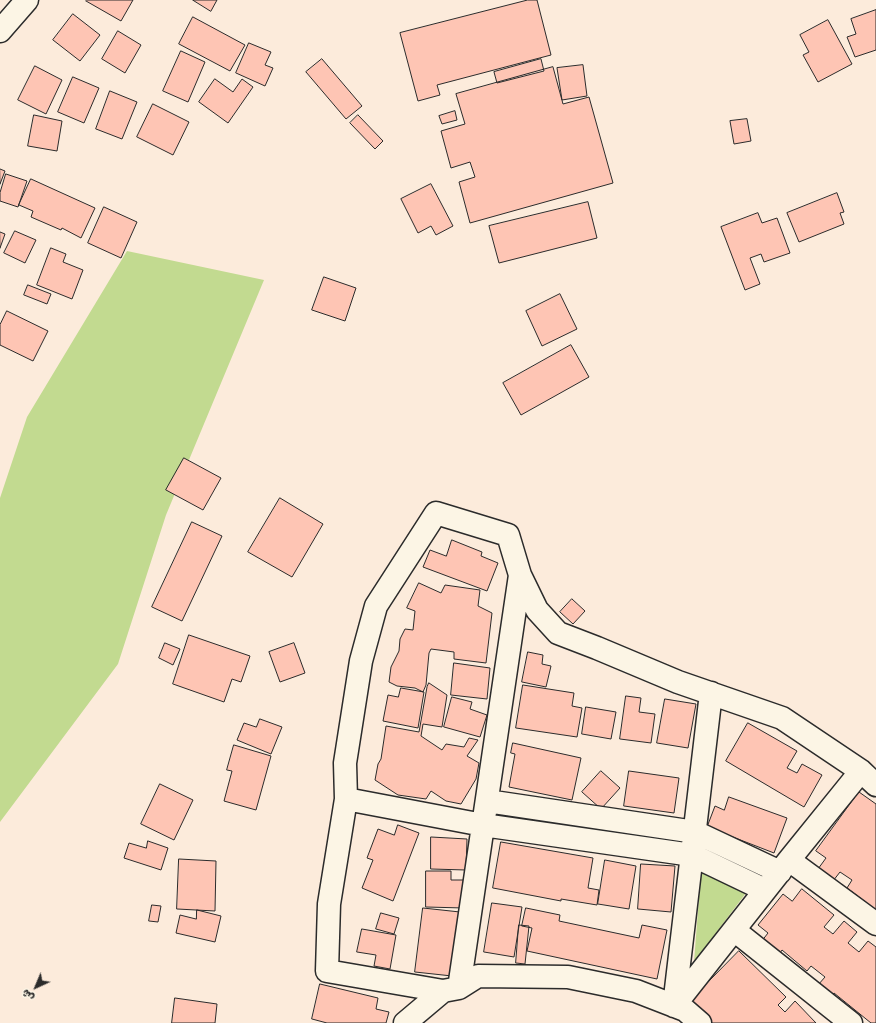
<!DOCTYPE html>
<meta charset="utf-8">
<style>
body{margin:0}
#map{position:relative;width:876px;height:1023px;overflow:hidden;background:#fcebdb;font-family:Caveat,"Playpen Sans Arabic",sans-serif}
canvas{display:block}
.north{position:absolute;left:16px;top:967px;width:40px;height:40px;-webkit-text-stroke:3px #fcf5e5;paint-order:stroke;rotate:224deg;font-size:11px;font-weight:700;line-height:16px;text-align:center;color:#2b2b2b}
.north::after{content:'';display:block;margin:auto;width:14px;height:18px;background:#2b2b2b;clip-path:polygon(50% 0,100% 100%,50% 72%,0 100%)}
</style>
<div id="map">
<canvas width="876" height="1023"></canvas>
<div class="north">ش</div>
</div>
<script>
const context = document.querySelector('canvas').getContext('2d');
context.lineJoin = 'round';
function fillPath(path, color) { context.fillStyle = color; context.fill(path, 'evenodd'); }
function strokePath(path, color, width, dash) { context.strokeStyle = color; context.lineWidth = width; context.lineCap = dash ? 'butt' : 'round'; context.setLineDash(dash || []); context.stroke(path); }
fillPath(new Path2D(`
 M127,251L264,280L166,515L118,664L0,822V498L27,417Z
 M701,872L746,893L694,962Z`), '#c2da90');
const building = new Path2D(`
 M87,0H133L121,21L86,1Z
 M193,0H217L211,11Z
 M528,0H537L551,55L437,85L440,95L418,101L400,33Z
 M876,10V50L855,57L847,37L856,34L851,19Z
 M73,14L100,35L80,61L53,40Z
 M193,17L245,45L230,71L179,44Z
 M828,20L852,64L818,82L803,55L809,52L800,35Z
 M118,31L141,45L125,73L102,59Z
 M249,43L271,52L265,65L273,68L265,86L236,73Z
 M181,51L205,62L188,102L163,91Z
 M322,59L362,106L346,119L306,72Z
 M541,59L544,71L497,83L494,72Z
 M583,65L587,96L562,100L557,68Z
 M35,66L62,80L46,114L18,100Z
 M553,67L563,104L589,97L613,183L470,223L459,182L475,177L470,162L451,168L441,131L465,124L456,94Z
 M73,77L99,88L84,123L58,112Z
 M215,79L233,92L242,79L253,87L228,123L199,102Z
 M110,91L137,102L122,139L96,129Z
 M153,104L189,122L173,155L137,137Z
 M455,111L457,120L442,124L439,116Z
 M34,115L62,121L57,151L28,146Z
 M358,115L383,141L375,149L350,123Z
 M747,119L751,141L734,144L730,121Z
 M0,169L5,171L0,184Z
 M6,174L27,181L18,207L0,201V193Z
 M31,179L95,208L81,238L62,228L61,230L31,217L33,211L19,205Z
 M431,184L453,226L436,235L431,226L418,233L401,199Z
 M837,193L844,212L840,213L844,224L799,242L787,213Z
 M588,202L597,238L499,263L489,226Z
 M104,207L137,222L121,258L88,243Z
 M758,213L762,223L777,218L790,253L764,262L761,254L750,258L760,284L745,290L721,227Z
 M15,231L36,240L25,263L4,253Z
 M0,232L5,234L0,248Z
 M51,248L66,254L63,262L83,270L72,299L37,285Z
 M324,277L356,288L345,321L312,310Z
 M28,285L51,294L47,304L24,295Z
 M560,294L577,329L542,346L526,311Z
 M7,311L48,331L33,361L0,345V325Z
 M571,345L589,377L521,415L503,383Z
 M184,458L221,478L203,510L166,490Z
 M280,498L323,524L292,577L248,552Z
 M192,522L222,536L182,621L152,607Z
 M452,540L482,552L481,556L498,563L487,591L423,567L430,550L446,556Z
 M419,583L441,593L445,585L480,590L478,606L492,613L486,663L454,659V652L431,649L429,653L426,685L423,692L415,688L397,686L389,682L391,667L399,651L400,639L405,629L413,630L415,611L407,608Z
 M572,599L585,611L573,624L560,612Z
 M189,635L250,656L241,682L232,679L224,702L173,684Z
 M165,643L180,649L173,665L159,658Z
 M294,643L305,673L280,682L269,652Z
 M528,652L543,655L542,664L551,666L546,687L522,682Z
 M454,663L490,668L487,699L451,695Z
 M429,683L447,695L442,727L423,724L421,736L442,750L446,744L464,747L469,738L478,740L467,756L479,763L476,779L461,804L446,801L431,791L426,799L398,795L375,780L378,764L381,759L386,726L419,732L427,687Z
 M523,685L574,693L572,706L582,708L577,737L516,728Z
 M401,688L424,692L418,728L383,721L388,695L398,697Z
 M626,696L641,698L639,712L655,714L651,743L620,739Z
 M452,697L472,702L470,709L487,715L480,737L444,727Z
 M665,699L696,704L688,748L657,743Z
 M586,707L616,712L611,739L582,734Z
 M260,719L282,727L271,754L237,740L244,723L256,727Z
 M748,723L797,751L787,768L797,773L802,764L822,775L804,807L726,761Z
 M513,743L581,758L572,800L509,787L515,754L511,753Z
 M234,745L271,756L256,810L224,801L232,771L227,770Z
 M601,771L620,788L601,809L582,792Z
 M629,771L679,778L674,813L624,806Z
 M160,784L193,800L174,840L141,824Z
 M859,792L876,804V912L866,904L867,903L847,888L852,880L840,872L833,881L818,869L826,858L816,851Z
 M729,797L787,818L774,853L707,827L715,806L724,810Z
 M398,825L419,833L393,901L362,888L373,860L367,858L378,829L394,835Z
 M431,837L467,839L466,870L431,869Z
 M148,841L168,848L161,870L124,858L129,843L146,848Z
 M501,842L593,858L588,888L599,890L597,905L561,899V901L493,888Z
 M179,859L216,861L215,911L177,909Z
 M605,860L636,866L629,909L598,904Z
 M641,864L675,866L671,912L638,909Z
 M426,871H451V880H465L464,908L426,907Z
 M802,889L834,915L824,927L833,934L844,921L857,932L848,943L859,952L868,941L876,947V1023H871L834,993L831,996L818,985L825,977L811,966L807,971L782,950L778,956L761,942L768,933L758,925L783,894L792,901Z
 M492,903L522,907L514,957L484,952Z
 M152,905L161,906L158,922L149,921Z
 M423,908L460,912L452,976L415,972Z
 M526,908L560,915L559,921L639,938L642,925L667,930L657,979L527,951L532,928L522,926Z
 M197,910L221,916L215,942L176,933L180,915L196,919Z
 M381,913L399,918L394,934L376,929Z
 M519,925L529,926L525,964L516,963Z
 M362,929L396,935L390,969L374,966L376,955L357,952Z
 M739,951L786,997L778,1005L785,1012L795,1001L816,1023H711L689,1002Z
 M320,984L378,998L376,1009L389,1012L386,1023H327L312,1019Z
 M175,998L217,1004L215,1023H172Z`);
fillPath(building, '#fec5b4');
strokePath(building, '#2b2b2b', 1);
const minor = new Path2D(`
 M0,31L27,0
 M346,799L483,825L692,855L765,890
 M487,801L695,832L780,872
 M789,860L876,924
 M734,930L851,1023
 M459,988L520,575
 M443,991L327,971L329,904L346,799L345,763L361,661L376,606L436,513L508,535L520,575L537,610L558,633L597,648L678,682L782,718L861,771L876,785
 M674,1006L711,693
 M674,1006L789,860L861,771
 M405,1023L443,991L459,988L478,976L568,977L636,991L685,1010L700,1023`);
strokePath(minor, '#2b2b2b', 25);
strokePath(minor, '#fcf5e5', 22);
</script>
